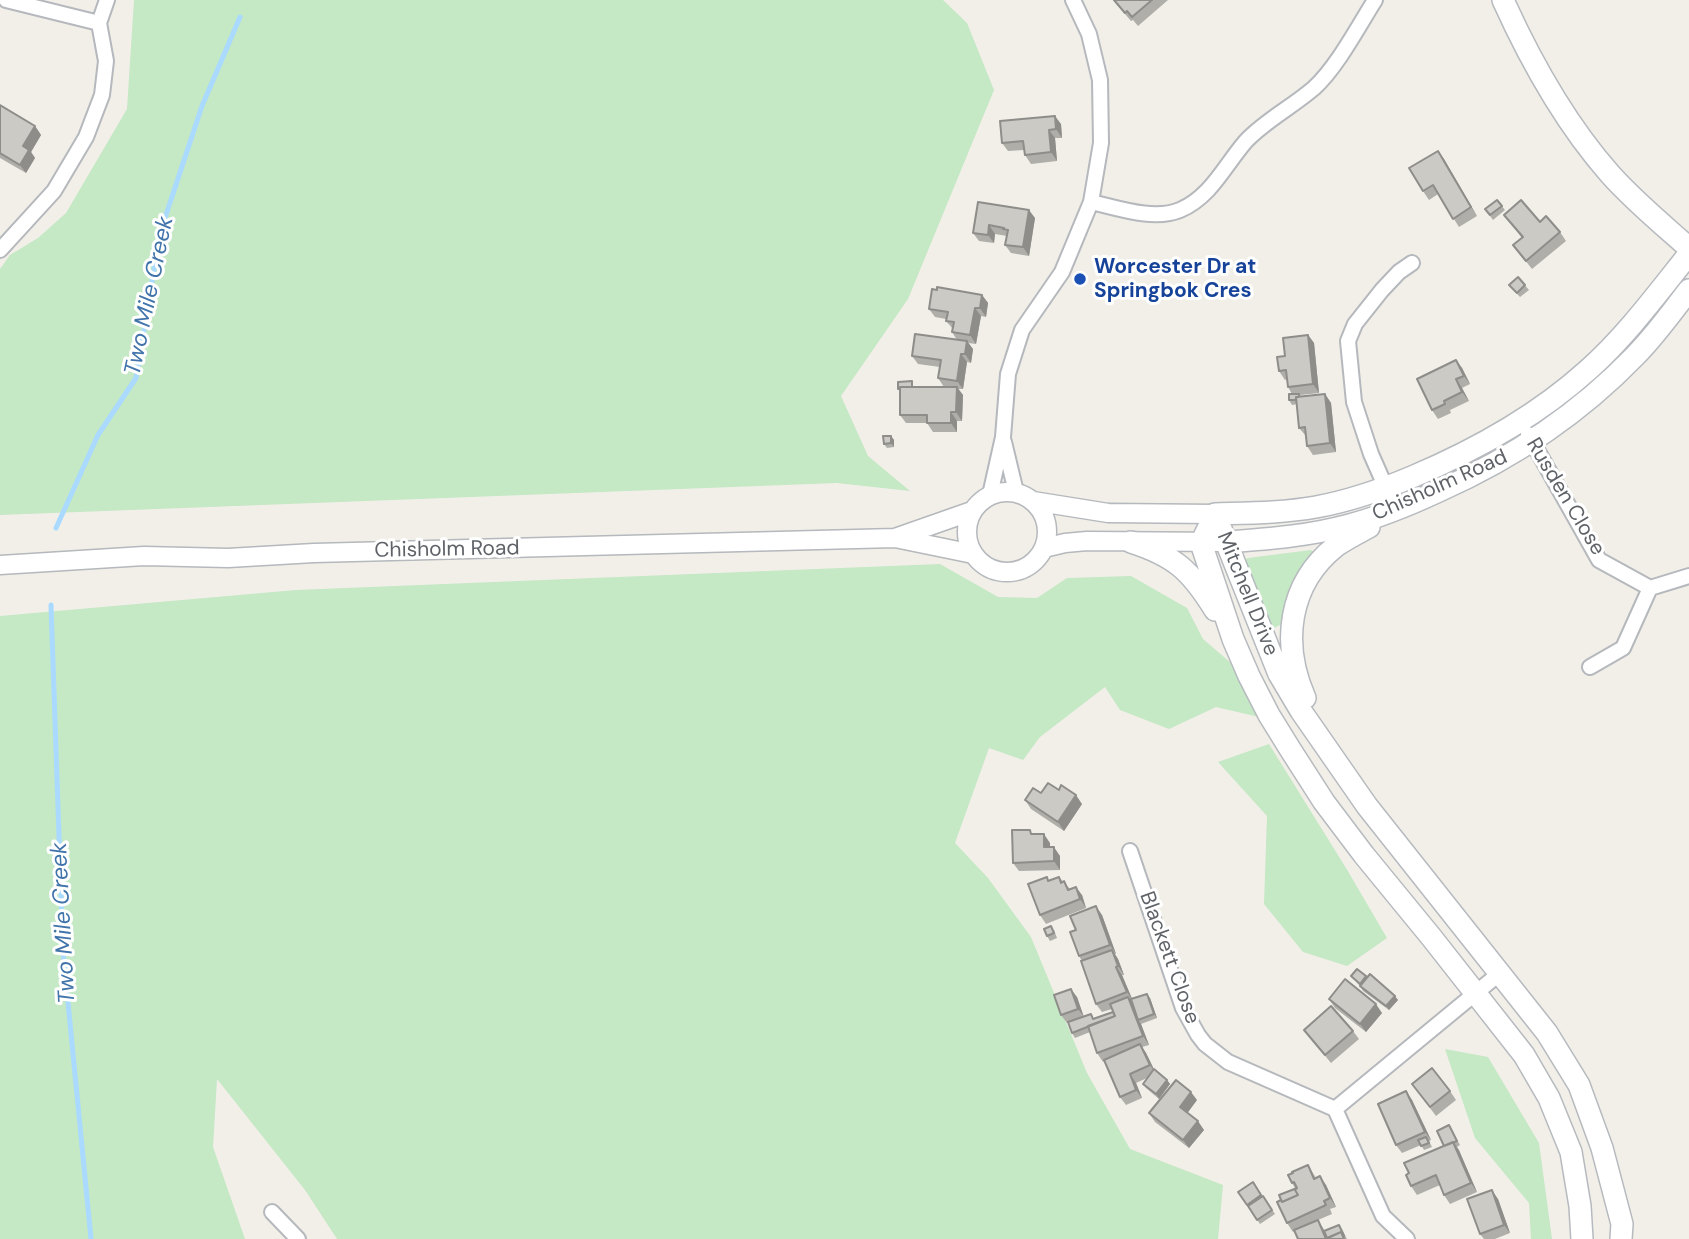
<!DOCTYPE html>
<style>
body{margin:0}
canvas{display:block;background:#f1efe8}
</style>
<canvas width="1689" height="1239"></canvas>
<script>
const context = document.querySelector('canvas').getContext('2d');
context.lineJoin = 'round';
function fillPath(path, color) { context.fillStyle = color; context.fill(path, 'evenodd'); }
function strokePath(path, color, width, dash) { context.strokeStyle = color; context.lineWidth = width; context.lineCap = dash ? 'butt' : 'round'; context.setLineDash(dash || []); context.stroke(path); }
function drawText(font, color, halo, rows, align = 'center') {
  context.font = font + ' "DM Sans",sans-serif'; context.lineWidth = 6; context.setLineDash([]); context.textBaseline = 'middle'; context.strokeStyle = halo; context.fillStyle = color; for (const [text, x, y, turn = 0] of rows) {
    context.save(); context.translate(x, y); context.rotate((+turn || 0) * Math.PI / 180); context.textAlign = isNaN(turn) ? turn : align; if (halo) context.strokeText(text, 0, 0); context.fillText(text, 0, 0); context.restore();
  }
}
fillPath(new Path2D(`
 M134,0H943L967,23L994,90L908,299L841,396L868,456L910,491L837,483L0,515V269L10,255L38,238L66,213L127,109Z
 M1311,550L1317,556L1284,623L1268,631L1244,560L1248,558Z
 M940,564L998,597L1037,598L1067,578L1131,576L1187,608L1203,639L1231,663L1259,717L1216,707L1169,729L1120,710L1105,687L1040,737L1023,760L989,748L955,843L988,878L1031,937L1087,1073L1130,1149L1223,1185L1218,1239H337L305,1190L217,1079L213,1147L245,1239H0V616L296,590Z
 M1269,744L1346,868L1387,938L1347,966L1303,952L1264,904L1267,816L1218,762Z
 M1445,1049L1488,1057L1539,1143L1552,1239H1531L1529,1203L1475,1138Z`), '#c5e8c5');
strokePath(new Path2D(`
 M56,528L98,435L136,378L160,233L202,106L240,17
 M51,605L63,951L91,1239`), '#aadaff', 5);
const minor = new Path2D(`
 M99,23L107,0
 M1091,202C1118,208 1154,221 1180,210C1211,197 1225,165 1246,141C1266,120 1292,107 1314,88C1337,67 1358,27 1375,0
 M0,250L54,191L86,137L102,95L106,61L99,23L6,0
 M1528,434L1599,560L1650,588L1623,648L1590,667
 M1004,442L1016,492
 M990,495L1003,437L1008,374L1022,330L1062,272L1091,202L1101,143L1100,80L1089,34L1073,0
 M1395,511L1386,488L1371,454L1354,402L1348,341L1355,324L1382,290L1399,272L1412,263
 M1650,588L1689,576
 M1130,851L1183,1008L1198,1035L1205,1044L1228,1062L1335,1109L1500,973
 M1335,1109L1383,1216L1407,1239
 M272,1212L298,1239`);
const tertiary = new Path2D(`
 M967 532a40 40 0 1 1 80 0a40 40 0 1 1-80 0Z
 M1033,501L1108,513L1215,514
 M895,538L972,511
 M1044,548L1065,543L1087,541L1228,542
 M0,565L144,556L228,558L314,553L895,538L973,554`);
const secondary = new Path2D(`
 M1503,0C1531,62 1565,123 1610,174C1634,201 1662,224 1689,248
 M1215,514L1279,674L1301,711L1367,806L1547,1033L1579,1085L1602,1148L1622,1224L1621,1239
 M1215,514L1201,543L1233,639L1249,676L1269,715L1290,749L1324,802L1364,855L1432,938L1524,1055L1549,1098L1571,1152L1580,1206L1582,1239
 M1215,514C1249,513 1282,513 1316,507C1349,501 1381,490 1412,477C1476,450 1536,417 1588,370C1626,336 1657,294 1689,254
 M1131,542C1175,556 1191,571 1215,610
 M1228,542C1268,539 1309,536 1349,525C1380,517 1409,505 1439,491C1513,458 1578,415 1635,356C1655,336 1672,312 1689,290
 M1305,698C1281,644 1288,584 1336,546C1346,539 1358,533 1369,527`);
strokePath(minor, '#b5b8bc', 18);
strokePath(tertiary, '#b5b8bc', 21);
strokePath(secondary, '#b6babf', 24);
strokePath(minor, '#fff', 14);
strokePath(tertiary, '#fff', 18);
strokePath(secondary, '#fff', 21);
fillPath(new Path2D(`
 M1113,0H1168L1138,26L1133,20L1131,21Z
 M0,105L35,126L41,135L31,152L35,158L26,173L0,158Z
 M1061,124L1062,138H1055L1057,161L1031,164L1025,155L1024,150L1008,151L1002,143Z
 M1438,151L1477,216L1459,227L1438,194L1429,200L1423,191Z
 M1497,200L1505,210L1493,220L1485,209Z
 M978,202L1035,218L1029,256L1011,253L1005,245L1007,236L995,234L994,243L979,241L973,233Z
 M1504,215L1540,222L1560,232L1566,241L1532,269L1513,245L1522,238Z
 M1518,277L1529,290L1520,297L1509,285Z
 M982,295L988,303L986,317L981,316L976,344L968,343L973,349L971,363L967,362L963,389H958L963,395L962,421H957V432H933L927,423H906L900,415V391L898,389L915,386V387H944L938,378L940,367L918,364L912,356L957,340L952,332L953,329L946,321V319L935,317L929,309Z
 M1308,335L1314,343L1319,393L1300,395L1301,397L1325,394L1331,403L1336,452L1313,455L1307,446L1306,436L1299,428L1297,404L1292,405L1289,400L1292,394L1288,387L1287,379L1285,380L1279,371L1285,356Z
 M1456,360L1462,368L1470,384L1462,388L1469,401L1450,410L1451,413L1438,419L1432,410Z
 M891,436L894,440V447L887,448L884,444Z
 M1025,800L1082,804L1064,831L1031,809Z
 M1034,834L1050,843V847L1060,856V870L1019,871L1013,863Z
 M1059,877L1070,889L1082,895L1086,908L1046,924L1040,915L1050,880Z
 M1102,915L1116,954H1115L1118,959L1124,975H1122L1132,999L1150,998L1157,1018L1141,1024L1149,1045L1142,1047L1146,1053L1154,1069L1167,1080L1170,1084L1159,1099L1146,1088L1143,1084L1147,1078L1136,1083L1142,1098L1126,1105L1120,1097L1104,1061L1103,1062L1097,1053L1090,1032L1075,1038L1072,1033L1068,1023H1067L1061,1015L1077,997L1083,1016L1094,1019L1113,1012L1112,1009L1102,1012L1096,1004L1082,961L1079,956L1076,930Z
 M1054,930L1057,938L1050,941L1047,936Z
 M1351,976H1366L1398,1000L1389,1010L1363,991L1360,986Z
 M1329,999L1382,1013L1366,1032L1335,1008Z
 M1304,1030L1353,1031L1359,1039L1331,1063Z
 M1412,1084L1450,1091L1456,1100L1436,1116Z
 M1406,1091L1412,1100L1431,1140L1429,1141L1432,1147L1424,1150L1421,1145L1402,1153L1396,1145Z
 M1197,1100L1187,1113L1204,1130L1189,1148L1155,1122L1149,1113Z
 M1449,1125L1460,1145L1457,1147L1477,1192L1450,1204L1444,1195L1440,1185L1417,1195L1411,1186L1409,1173L1444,1146Z
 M1308,1165L1316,1178L1326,1185L1336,1207L1330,1209L1332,1214L1318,1220L1325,1231L1342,1229L1347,1239H1298L1295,1231L1293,1232L1287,1223L1281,1200L1295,1188L1292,1183Z
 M1253,1182L1275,1214L1260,1224L1238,1192Z
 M1498,1199L1510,1233L1495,1239H1484L1480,1234Z`), '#afaea9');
fillPath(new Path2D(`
 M1055,116L1061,124L1062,138L1056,129Z
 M35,126L41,135L31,152L35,158L26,173L20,165L23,146Z
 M1049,130L1055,138L1057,161L1051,152Z
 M1438,151L1444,159L1477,216L1471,207Z
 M1029,210L1035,218L1029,256L1023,247Z
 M989,225L995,234L994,243L988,235Z
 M982,295L988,303L986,317L980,308Z
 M975,308L981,316L976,344L970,335Z
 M1308,335L1314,343L1319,393L1313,384Z
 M967,341L973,349L971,363L965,354Z
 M961,354L967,362L963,389L957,381Z
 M1456,360L1462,368L1470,384L1464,376Z
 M1456,379L1462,388L1469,401L1462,392Z
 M957,387L963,395L962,421L956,412Z
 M1325,394L1331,403L1336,452L1330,443Z
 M951,412L957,421V432L951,423Z
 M891,436L894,440V447L891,443Z
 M1076,795L1082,804L1064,831L1058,822Z
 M1044,834L1050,843V856L1044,847Z
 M1054,847L1060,856V870L1054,861Z
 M1076,887L1082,895L1086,908L1080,899Z
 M1096,906L1102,915L1116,954L1110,945Z
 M1112,950L1118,959L1124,975L1118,966Z
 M1116,967L1122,975L1133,1001L1127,992Z
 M1071,989L1077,997L1084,1017L1078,1009Z
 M1147,994L1150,998L1157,1018L1154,1014Z
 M1395,996L1398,1000L1389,1010L1386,1006Z
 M1128,997L1134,1006L1138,1020L1141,1024L1149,1045L1143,1036Z
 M1376,1004L1382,1013L1366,1032L1360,1024Z
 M1140,1044L1146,1053L1156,1074L1150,1065Z
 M1130,1074L1136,1083L1142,1098L1136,1090Z
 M1167,1080L1170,1084L1159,1099L1156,1094Z
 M1406,1091L1412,1100L1431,1140L1425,1132Z
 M1191,1092L1197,1100L1186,1115L1180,1107Z
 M1198,1121L1204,1130L1189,1148L1183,1140Z
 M1453,1142L1459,1150L1477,1192L1471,1183Z
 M1320,1176L1326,1185L1336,1207L1330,1198Z
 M1492,1190L1498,1199L1510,1233L1504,1225Z`), '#8f8d8a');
const building = new Path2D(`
 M1114,0H1152L1132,17L1127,11L1125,13Z
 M0,105L35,126L23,146L29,150L20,165L0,153Z
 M1055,116L1056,129L1049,130L1051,152L1025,155L1023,141L1002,143L1000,121Z
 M1438,151L1471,207L1453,219L1433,185L1423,191L1409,168Z
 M1497,200L1502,206L1490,215L1485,209Z
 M1521,200L1540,222L1546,216L1560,232L1526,261L1513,245L1523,237L1504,215Z
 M978,202L1029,210L1023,247L1005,245L1008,230L1003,229L1004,228L989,225L988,235L973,233Z
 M1518,277L1525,285L1517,293L1509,285Z
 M937,287L982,295L980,308H975L970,335L952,332L954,322L946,321L948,312L929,309L932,289L937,290Z
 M915,334L967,341L965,354H961L957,381L938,378L941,360L912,356Z
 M1308,335L1313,384L1288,387L1286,370L1279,371L1277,357L1285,356L1283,338Z
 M1456,360L1464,376L1456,379L1462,392L1444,401L1445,404L1432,410L1417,379Z
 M912,381V387H900V389H898V382Z
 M900,387H957L956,412H951V423H927V415H900Z
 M1289,394H1299V397H1296V400H1289Z
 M1325,394L1330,443L1307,446L1305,427L1299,428L1296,397Z
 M883,436H891V443L884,444Z
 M1048,783L1059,790L1061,785L1076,795L1058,822L1025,800L1033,788L1041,793Z
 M1012,830H1030L1031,834H1044V847H1054V861L1013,863Z
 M1047,877L1048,881L1059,877L1061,883L1064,881L1068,890L1076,887L1080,899L1040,915L1028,884Z
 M1096,906L1110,945L1079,956L1070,932L1076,930L1070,916Z
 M1051,926L1054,933L1047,936L1044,929Z
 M1112,950L1118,966L1116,967L1127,992L1096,1004L1081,961Z
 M1357,969L1366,976L1360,984L1351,976Z
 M1370,974L1395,996L1386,1006L1360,986Z
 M1345,979L1376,1004L1360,1024L1329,999Z
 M1071,989L1078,1009L1061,1015L1054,995Z
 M1147,994L1154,1014L1138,1020L1131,999Z
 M1128,997L1143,1036L1097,1053L1088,1026L1115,1016L1110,1004Z
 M1331,1006L1353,1031L1325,1055L1304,1030Z
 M1113,1012L1115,1016L1072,1033L1068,1022L1091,1014L1093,1019Z
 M1140,1044L1150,1065L1130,1074L1136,1090L1120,1097L1104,1060Z
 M1432,1068L1450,1091L1430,1107L1412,1084Z
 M1154,1069L1167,1080L1156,1094L1143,1084Z
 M1176,1080L1191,1092L1180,1107L1198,1121L1183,1140L1149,1113Z
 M1406,1091L1425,1132L1396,1145L1378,1104Z
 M1449,1125L1457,1141L1444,1146L1437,1131Z
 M1426,1137L1429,1143L1421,1146L1418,1140Z
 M1453,1142L1471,1183L1444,1195L1436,1175L1411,1186L1406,1175L1409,1173L1404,1163Z
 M1308,1165L1314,1179L1320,1176L1330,1198L1324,1201L1326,1205L1287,1223L1277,1202L1281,1200L1282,1202L1298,1195L1295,1190L1297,1188L1294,1182L1292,1183L1288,1175L1293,1173L1292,1172Z
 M1253,1182L1261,1195L1247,1205L1238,1192Z
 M1297,1188L1295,1190L1298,1195L1282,1202L1279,1195Z
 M1492,1190L1504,1225L1480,1234L1467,1199Z
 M1263,1196L1272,1210L1257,1220L1248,1206Z
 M1318,1220L1326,1239L1341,1232L1344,1239H1298L1294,1230Z
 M1339,1225L1344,1236L1341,1232L1327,1238L1324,1231Z`);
fillPath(building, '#cccac5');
strokePath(building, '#8f8d8a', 2);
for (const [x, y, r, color] of [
 [1080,279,7,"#1a4fb4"]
]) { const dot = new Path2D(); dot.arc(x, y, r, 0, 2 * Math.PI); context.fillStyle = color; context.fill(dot); strokePath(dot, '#fff', 2.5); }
drawText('bold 21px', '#164399', '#fff', [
 ["Worcester Dr at",1094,267],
 ["Springbok Cres",1094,291]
], 'left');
drawText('21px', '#5f6368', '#fff', [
 ["Chisholm Road",1440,486,-24],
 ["Rusden Close",1565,497,59],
 ["Chisholm Road",447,550,-1],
 ["Mitchell Drive",1247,594,68],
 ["Blackett Close",1169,958,70]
]);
drawText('italic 23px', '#4174aa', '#fff', [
 ["Two Mile Creek",150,296,-78],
 ["Two Mile Creek",64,923,-93]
]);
</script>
